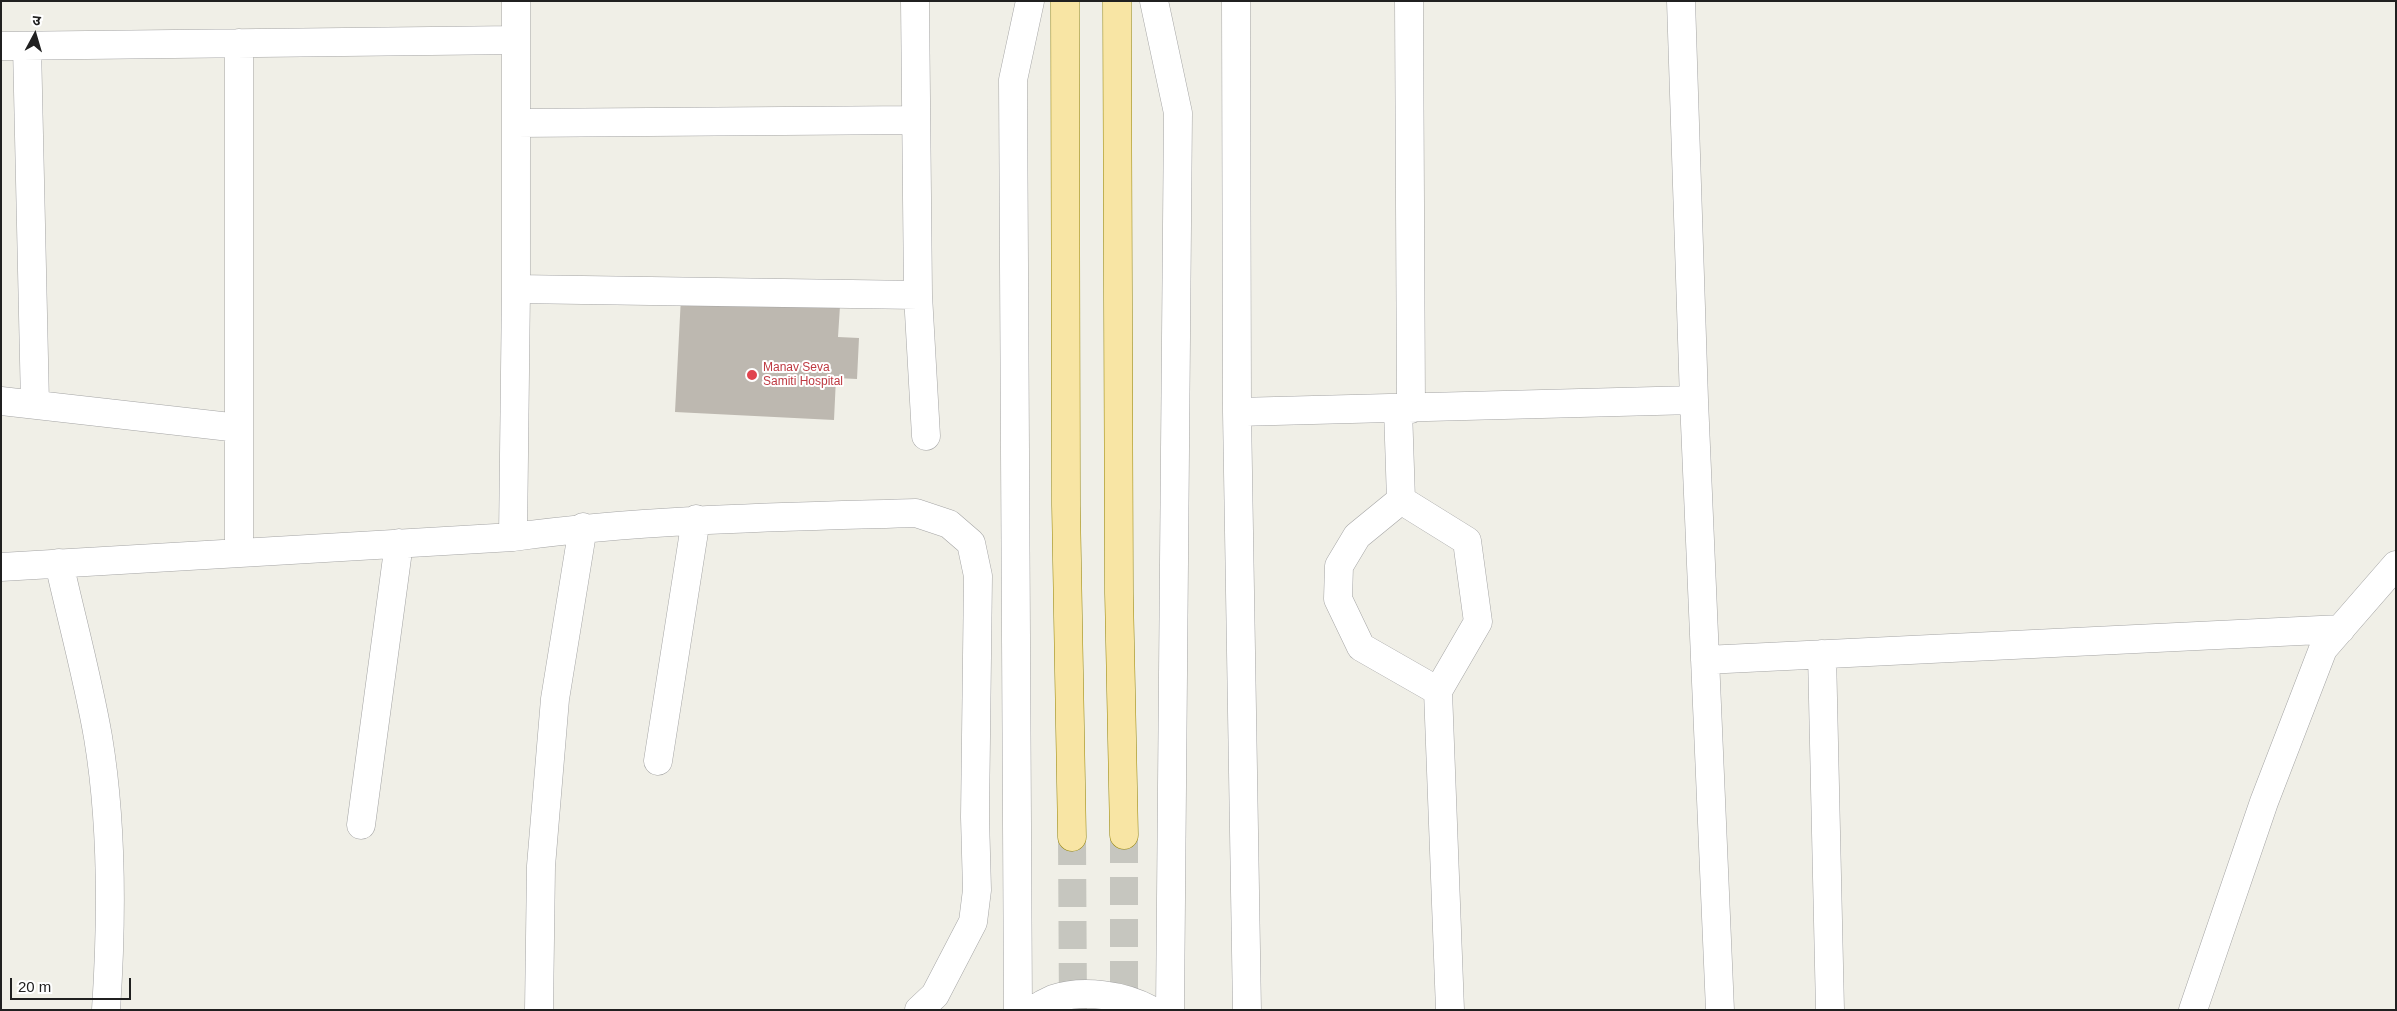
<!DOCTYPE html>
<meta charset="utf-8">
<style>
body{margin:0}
#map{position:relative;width:2397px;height:1011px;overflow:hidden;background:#f0efe7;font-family:Helvetica,"Noto Sans Devanagari",sans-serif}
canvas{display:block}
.frame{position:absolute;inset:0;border:2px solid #202020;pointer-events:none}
.north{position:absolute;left:10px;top:10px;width:50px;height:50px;-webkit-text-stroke:4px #fff;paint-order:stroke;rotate:6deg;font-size:14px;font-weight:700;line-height:20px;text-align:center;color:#202020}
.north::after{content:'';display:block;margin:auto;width:18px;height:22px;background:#202020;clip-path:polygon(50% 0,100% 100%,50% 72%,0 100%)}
.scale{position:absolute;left:10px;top:978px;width:121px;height:22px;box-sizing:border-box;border:2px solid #202020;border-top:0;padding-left:6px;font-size:15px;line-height:18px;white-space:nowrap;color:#202020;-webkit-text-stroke:4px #fff;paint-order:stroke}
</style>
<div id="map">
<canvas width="2397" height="1011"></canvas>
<div class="frame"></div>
<div class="north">उ</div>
<div class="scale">20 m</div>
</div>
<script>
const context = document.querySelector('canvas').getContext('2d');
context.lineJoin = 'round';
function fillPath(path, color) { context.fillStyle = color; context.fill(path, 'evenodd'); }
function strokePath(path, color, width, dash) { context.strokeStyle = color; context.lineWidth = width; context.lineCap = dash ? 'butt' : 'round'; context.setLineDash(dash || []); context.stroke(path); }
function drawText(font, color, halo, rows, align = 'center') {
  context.font = font + ' Helvetica,sans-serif'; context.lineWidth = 4; context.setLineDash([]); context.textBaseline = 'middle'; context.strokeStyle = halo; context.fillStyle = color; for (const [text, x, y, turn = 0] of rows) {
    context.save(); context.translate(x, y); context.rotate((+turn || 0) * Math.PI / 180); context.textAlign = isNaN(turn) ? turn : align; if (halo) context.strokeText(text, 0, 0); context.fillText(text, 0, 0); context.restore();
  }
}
fillPath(new Path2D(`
 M681,297L840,306L838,337L859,338L857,379L836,378L834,420L675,412Z`), '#bdb8b0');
strokePath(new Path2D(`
 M1124,835V1010
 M1072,837L1073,1010`), '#c6c6bf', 28, [28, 14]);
const minor = new Path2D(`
 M915,1L918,295L926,436
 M1154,1L1178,113L1170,1010
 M1236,1L1237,412L1247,1010
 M1409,1L1411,409
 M1681,1L1694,400L1720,1010
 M1,46L516,40
 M27,46L35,404
 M516,123L916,120
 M516,289L918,295
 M1,401L239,428
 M1398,409L1401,500L1467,541L1478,622L1438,691L1361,647L1338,599L1339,566L1357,536L1401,500
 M1237,412L1694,400
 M513,537L516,289V1
 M239,553V43
 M59,563C72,621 88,679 98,737C113,827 112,920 106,1010
 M1,567L513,537C647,519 781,517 916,513L949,524L971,543L978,576L975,817L977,890L973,922L935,995L919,1010
 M1822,654L1830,1010
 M1705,660L2341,629
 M1438,691L1450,1010
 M658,761L696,519
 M361,825L399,543
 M539,1010L541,866L555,699L583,527
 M1018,1010L1013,80L1030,1
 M1033,1010C1039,1006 1046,1002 1053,999C1083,989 1124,995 1151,1010
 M2193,1010L2264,802L2323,649L2396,565`);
const major = new Path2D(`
 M1065,1L1066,505L1072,837
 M1117,1L1119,593L1124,835`);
strokePath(minor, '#a4a4a4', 29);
strokePath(major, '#948407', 29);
strokePath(minor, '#fff', 28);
strokePath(major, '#f8e5a4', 28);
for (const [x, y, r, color] of [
 [752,375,6,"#e0444e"]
]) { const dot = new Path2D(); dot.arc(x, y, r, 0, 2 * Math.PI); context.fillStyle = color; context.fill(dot); strokePath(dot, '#fff', 2); }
drawText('12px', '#be3a42', '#fff', [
 ["Manav Seva",763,368],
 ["Samiti Hospital",763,382]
], 'left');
</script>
